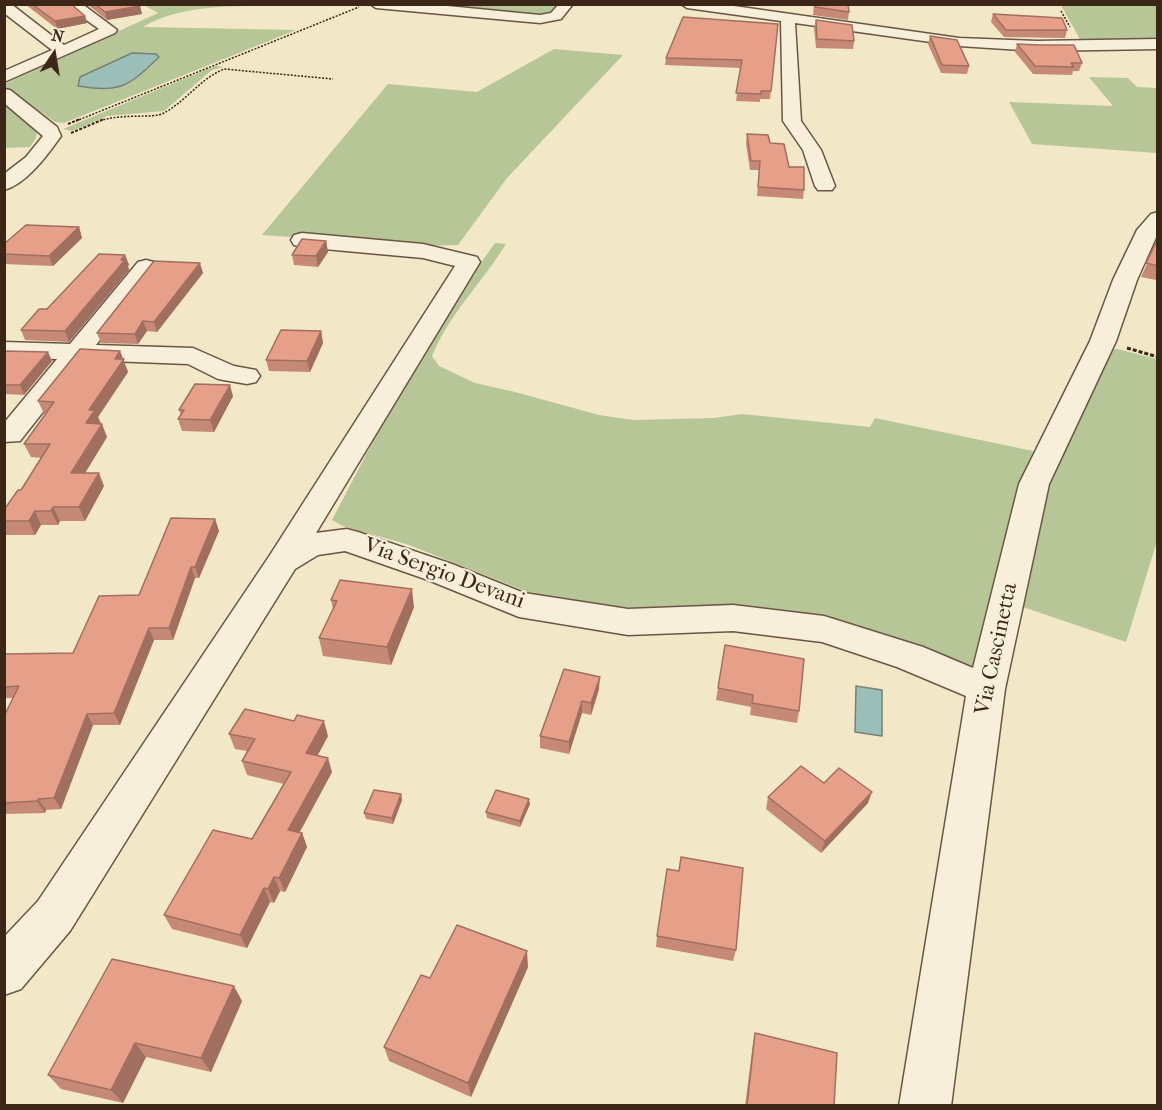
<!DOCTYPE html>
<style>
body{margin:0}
#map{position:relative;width:1162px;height:1110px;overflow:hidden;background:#f2e7c6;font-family:"IM FELL French Canon",serif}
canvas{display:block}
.frame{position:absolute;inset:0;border:6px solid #3c2618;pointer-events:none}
.north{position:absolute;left:24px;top:24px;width:60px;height:60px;-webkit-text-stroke:4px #f7efda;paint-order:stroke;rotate:12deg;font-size:16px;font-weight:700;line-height:24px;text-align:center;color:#3c2618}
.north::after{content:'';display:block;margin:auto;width:21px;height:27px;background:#3c2618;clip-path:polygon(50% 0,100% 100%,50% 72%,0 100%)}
</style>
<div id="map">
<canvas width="1162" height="1110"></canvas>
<div class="frame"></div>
<div class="north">N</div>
</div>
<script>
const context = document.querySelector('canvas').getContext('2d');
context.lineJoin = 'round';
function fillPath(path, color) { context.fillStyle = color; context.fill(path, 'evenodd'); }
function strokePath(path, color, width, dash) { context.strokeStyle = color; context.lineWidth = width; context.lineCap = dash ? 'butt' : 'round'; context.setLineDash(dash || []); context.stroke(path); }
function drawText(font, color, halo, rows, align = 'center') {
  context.font = font + ' "IM FELL French Canon",serif'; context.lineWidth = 4.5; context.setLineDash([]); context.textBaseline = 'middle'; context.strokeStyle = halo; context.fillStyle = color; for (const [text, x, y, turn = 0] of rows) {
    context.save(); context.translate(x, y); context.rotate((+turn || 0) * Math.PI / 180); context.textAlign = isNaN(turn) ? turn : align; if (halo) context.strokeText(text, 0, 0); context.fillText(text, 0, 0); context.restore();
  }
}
fillPath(new Path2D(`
 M144,5H281C236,7 183,3 143,27L296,30L64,123L55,122L5,87L4,84L158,13Z
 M381,5H564L552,16Z
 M1061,5H1157V41L1082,43Z
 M554,49L623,55L507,178L458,245L417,246L262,235L388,84L477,92Z
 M215,66L224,67L212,70L164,111L107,116L72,131L63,129Z
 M1089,77L1128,78L1137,87L1157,88V153L1032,144L1009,102L1113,106Z
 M4,100L37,130L36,138L30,147L5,148Z
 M495,243L506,244C482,283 449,314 432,356L439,366L475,383L515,392L599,415L633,420L714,418L742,414L870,427L875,418L1033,451L973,670L649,610L558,599L530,593L409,545L343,526L332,520L391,407L420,364L453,302Z
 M1110,349H1117L1157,359V541L1126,642L1014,604L1029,542L1056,468Z`), '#b7c697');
const water = new Path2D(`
 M132,53L156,54L159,57C129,86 121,93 78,86L80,77Z
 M856,686L882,690V736L855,732Z`);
fillPath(water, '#9bbfb8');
strokePath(water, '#758278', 1.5);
const minor = new Path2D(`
 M4,4H11L64,45L99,29L75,12L73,9L75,6H85L117,30L115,33L4,82V71L52,50L4,13Z
 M370,4H427L540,15L551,13L559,4H573L561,19L540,23L376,8Z
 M681,4H720L959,38L1037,41L1158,39V49L1037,51L959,46L795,23L801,121L821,150L835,186L832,190H818L815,186L803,150L783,121L781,21L687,8Z
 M4,89L10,90L57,127L61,136C48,154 27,184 4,190V174L26,157L43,136L4,103Z
 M1158,212V233L1137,280L1116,341L1049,484L1005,689L951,1106H899L966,696L897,667L822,642L733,631L628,635L519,617L428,580L345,551L318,555L295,569L70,931L21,989L4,995V937L38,901L270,555L455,266L423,258L302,247L294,245L291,240L294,235L302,233L423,244L477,257L480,262L316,533L347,529L358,532L452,564L524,593L628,609L733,605L824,616L923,647L973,668L1019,484L1090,341L1113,280L1137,230L1151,214Z
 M146,260L154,262L157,267L96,345L193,348L234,366L256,370L260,376L256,382L247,384L218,379L188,364L84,360L20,441L4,442V423L57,359L4,358V342L70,344L138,262Z`);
strokePath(minor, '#6a5644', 3);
strokePath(new Path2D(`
 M1061,11L1070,27
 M76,121L359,7
 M100,121C120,113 153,119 164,113C186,101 200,79 224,69L333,79`), '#3c2618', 1.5, [2, 1.5]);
strokePath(new Path2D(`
 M68,124L80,119
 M71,133L104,119`), '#3c2618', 2, [3, 1.5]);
strokePath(new Path2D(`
 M1127,348L1158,357`), '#3c2618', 3, [4, 2]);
fillPath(minor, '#f7efda');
fillPath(new Path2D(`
 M25,4H75L73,6L85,16L87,23L57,29Z
 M87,4H137L140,6L142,14L107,20Z
 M814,4L849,12L848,20L813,15Z
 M993,14L1067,30L1065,38L1004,37L991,22Z
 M816,20L854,41L853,49L816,48L814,28Z
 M778,24L770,99H760V102L736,101L741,68L665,65L666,58Z
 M930,36L969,66L967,74L941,73L928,44Z
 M1017,44L1082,63L1079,71H1073L1072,75L1033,74L1015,52Z
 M747,134L789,167L804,190L803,199L757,196L759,170H750L746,143Z
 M79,227L82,238L53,266L4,264V244Z
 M1158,239V277L1156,280L1141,277Z
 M326,241L328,252L318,267L294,265L292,255Z
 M125,255L129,265L128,266L129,270L69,342L25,340L21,330L47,309Z
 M203,273L157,332L147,331L138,344L101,343L97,333Z
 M321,331L323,343L310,372L269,371L266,360Z
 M4,351L52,361L24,395L4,394Z
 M120,351L128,372L98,417L107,437L85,473L104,486L85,521H60L58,525H41L35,535H5L4,510L21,490L42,458L31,457L24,444L46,414H44L38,401Z
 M233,396L214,432L182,431L178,419L181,415L179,410Z
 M215,519L219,531L199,578H195L173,640H154L120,725H93L61,809L46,810L45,813L4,814V716L13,698H4V654L73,653L139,595Z
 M331,600L414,607L391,665L323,656L319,638L333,609Z
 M725,645L799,711L797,723L750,715L751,707L716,700Z
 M564,669L599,689L591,715L582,713L569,754L540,748V736Z
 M229,734L328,736L318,755L332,772L300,832L302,833L307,847L285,892L280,891L274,903L270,902L247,948L172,929L164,915L252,839L284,784L247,775L242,761L247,751L235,749Z
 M824,783L868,803L821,853L766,809L768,797Z
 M401,794L402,800L393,824L366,819L364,813Z
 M530,804L520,827L487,818L486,812Z
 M657,936L736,950L733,961L656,947Z
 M528,967L471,1097L389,1061L384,1047L430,978Z
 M242,1001L211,1072L146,1057L123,1103L61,1089L48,1075Z
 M755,1033L834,1106H745L753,1043Z`), '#c68975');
fillPath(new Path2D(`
 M140,6L142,14L107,20L105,12Z
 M85,16L87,23L57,29L55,21Z
 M79,227L82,238L53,266L49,256Z
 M326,241L328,252L318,267L316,256Z
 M125,255L129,265L128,266L129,270L69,342L65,331Z
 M200,263L203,273L157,332L154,322Z
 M143,321L147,331L138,344L135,334Z
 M321,331L323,343L310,372L307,361Z
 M120,351L128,372L98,417L101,424L86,423L89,410L115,359Z
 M48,352L52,361L24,395L20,385Z
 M230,385L233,396L214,432L210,420Z
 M102,424L107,437L77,486L71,473Z
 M99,473L104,486L85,521L79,507Z
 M53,507L60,521L58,525L51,511Z
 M35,511L41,525L35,535L29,521Z
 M215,519L219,531L199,578L195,567Z
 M191,567L195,578L173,640L169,628Z
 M412,589L414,607L391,665L387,647Z
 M149,628L154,640L120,725L114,713Z
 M600,677L599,689L591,715V703Z
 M582,701V713L569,754V742Z
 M87,714L93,725L61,809L54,798Z
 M324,721L328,736L311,767L306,753Z
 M328,758L332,772L293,844L288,830Z
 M872,792L868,803L821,853L825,841Z
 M401,794L402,800L393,824L392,818Z
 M38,799L46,810L45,813L37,801Z
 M529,799L530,804L520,827V821Z
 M302,833L307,847L285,892L279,878Z
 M274,877L280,891L274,903L268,889Z
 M264,888L270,902L247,948L240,935Z
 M527,951L528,967L471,1097L468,1083Z
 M234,986L242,1001L211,1072L201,1058Z
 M135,1043L146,1057L123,1103L111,1090Z`), '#a16f5f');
const building = new Path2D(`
 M32,4H71L85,16L55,21Z
 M95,4H137L140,6L105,12Z
 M814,4H848L849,12L815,7Z
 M993,14L1062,18L1067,30H1006Z
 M683,17L778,24L771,91H761V94L736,93L742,60L666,58Z
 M816,20L852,25L854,41L817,39Z
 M930,36L957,40L969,66L942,65Z
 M1017,44L1039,45H1074L1082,63H1071L1074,67L1035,66Z
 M747,134L768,135L770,143L784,144L789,167H804V190L758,187L760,161H751Z
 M26,225L79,227L49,256L4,254V244Z
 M302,239L326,241L316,256L292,255Z
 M1158,239V266L1146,263Z
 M99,254L125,255L121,260H125L65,331L21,330L39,309H47Z
 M154,261L200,263L154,322L143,321L135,334L97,333Z
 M281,330L321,331L307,361L266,360Z
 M80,349L120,351L115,359H124L89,410H95L86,423L102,424L71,473H99L79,507H53L51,511H35L29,521H4V510L18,490H21L50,444H24L54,402L38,401Z
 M4,351L48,352L20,385H4Z
 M195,384L230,385L210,420L178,419L184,410H179Z
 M171,518L215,519L195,567H191L169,628H149L114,713L87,714L54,798L38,799L37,801L4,803V716L19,686L4,687V654L73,653L99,596L139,595Z
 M340,580L412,589L387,647L319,638L337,601L331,600Z
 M725,645L804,659L799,711L752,703L753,695L718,688Z
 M564,669L600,677L591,703L582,701L569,742L540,736Z
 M245,709L294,721L297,715L324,721L306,753L328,758L288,830L302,833L279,878L274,877L268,889L264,888L240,935L164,915L213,830L252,839L291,772L242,761L255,739L229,734Z
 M801,766L824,783L839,768L872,792L825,841L768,797Z
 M374,790L401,794L392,818L364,813Z
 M496,790L529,799L520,821L486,812Z
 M681,857L743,868L736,950L657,936L667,869L679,871Z
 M457,925L527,951L468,1083L384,1047L421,975L430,978Z
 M112,959L234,986L201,1058L135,1043L111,1090L48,1075Z
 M755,1033L837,1053L834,1106H747Z`);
fillPath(building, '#e69f88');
strokePath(building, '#a16f5f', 1.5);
drawText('22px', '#3c2618', '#f7efda', [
 ["Via Sergio Devani",444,574,20],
 ["Via Cascinetta",997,649,-78]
]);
</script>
